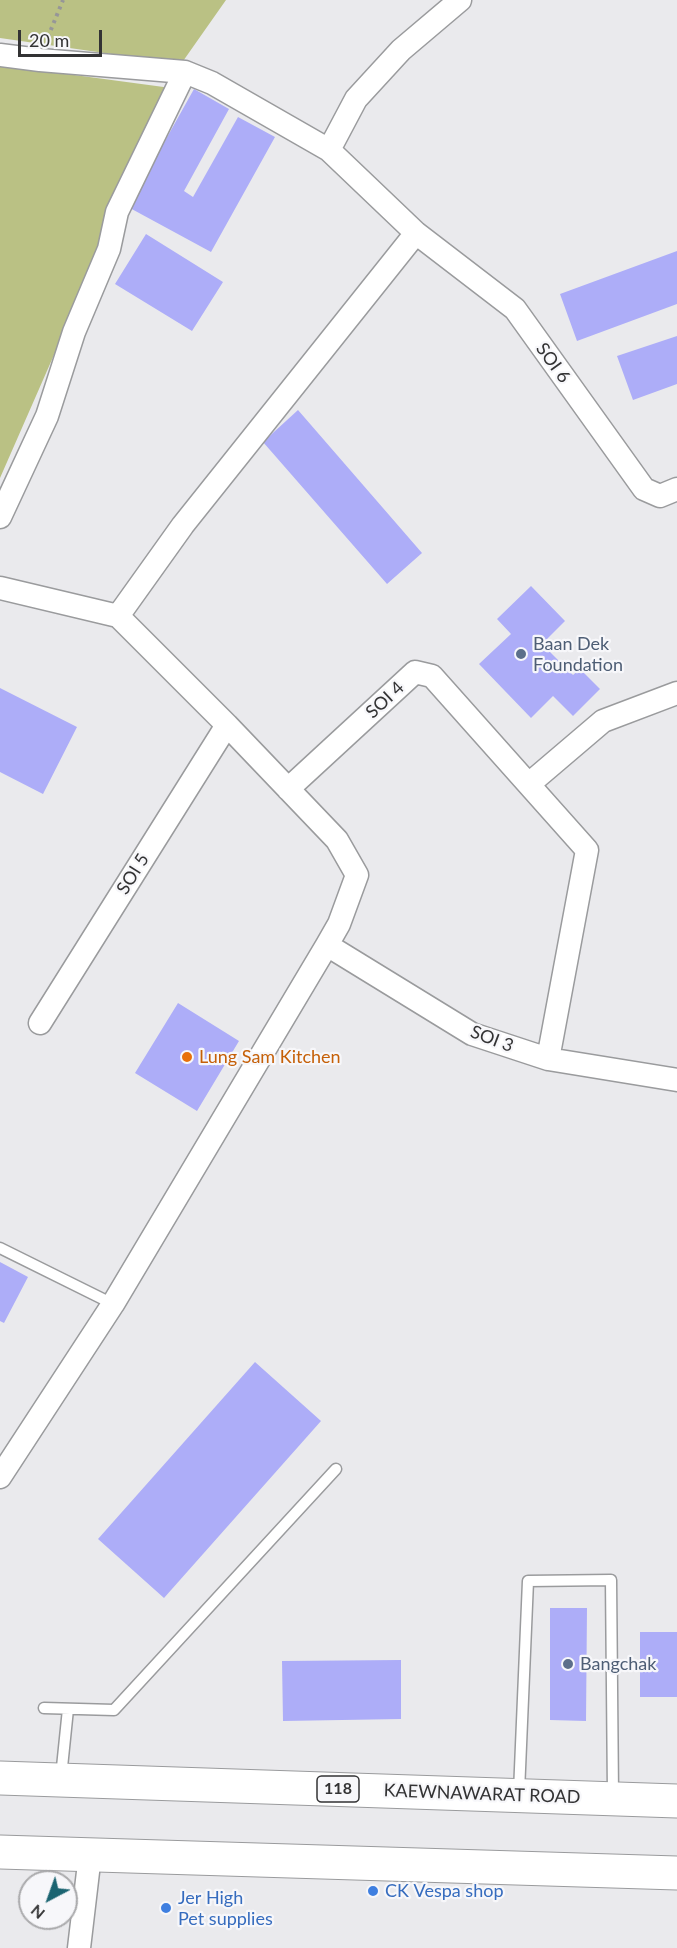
<!DOCTYPE html>
<style>
body{margin:0}
#map{position:relative;width:677px;height:1948px;overflow:hidden;background:#eaeaed;font-family:Lato,sans-serif}
canvas{display:block}
.north{position:absolute;left:18px;top:1870px;width:60px;height:60px;box-sizing:border-box;background:#f7f7fa;border:2px solid #a9a9ab;border-radius:50%;rotate:221deg;font-size:16px;font-weight:700;line-height:24px;text-align:center;color:#333334}
.north::after{content:'';display:block;margin:auto;width:21px;height:27px;background:#1b6471;clip-path:polygon(50% 0,100% 100%,50% 72%,0 100%)}
.scale{position:absolute;left:18px;top:30px;width:84px;height:27px;box-sizing:border-box;border:3px solid #333334;border-top:0;padding-left:8px;font-size:18px;line-height:21px;white-space:nowrap;color:#333334;-webkit-text-stroke:4px #f7f7fa;paint-order:stroke}
</style>
<div id="map">
<canvas width="677" height="1948"></canvas>
<div class="north">N</div>
<div class="scale">20 m</div>
</div>
<script>
const context = document.querySelector('canvas').getContext('2d');
context.lineJoin = 'round';
function fillPath(path, color) { context.fillStyle = color; context.fill(path, 'evenodd'); }
function strokePath(path, color, width, dash) { context.strokeStyle = color; context.lineWidth = width; context.lineCap = dash ? 'butt' : 'round'; context.setLineDash(dash || []); context.stroke(path); }
function drawText(font, color, halo, rows, align = 'center') {
  context.font = font + ' Lato,sans-serif'; context.lineWidth = 4.5; context.setLineDash([]); context.textBaseline = 'middle'; context.strokeStyle = halo; context.fillStyle = color; for (const [text, x, y, turn = 0] of rows) {
    context.save(); context.translate(x, y); context.rotate((+turn || 0) * Math.PI / 180); context.textAlign = isNaN(turn) ? turn : align; if (halo) context.strokeText(text, 0, 0); context.fillText(text, 0, 0); context.restore();
  }
}
fillPath(new Path2D(`
 M0,0H226L181,64L0,38Z
 M0,65L171,88L0,478Z`), '#bac184');
fillPath(new Path2D(`
 M194,89L229,109L184,191L193,197L238,117L275,137L211,252L128,207Z
 M146,234L223,282L192,331L115,284Z
 M677,251V304L577,341L560,294Z
 M677,336V384L633,400L617,356Z
 M298,410L422,553L387,584L263,442Z
 M531,586L565,621L542,644L573,675L580,669L600,689L573,716L553,696L531,718L479,664L511,634L497,619Z
 M0,688L77,727L43,794L0,772Z
 M178,1003L239,1041L197,1111L135,1073Z
 M0,1262L28,1277L4,1323L0,1321Z
 M255,1362L321,1421L164,1598L98,1539Z
 M550,1608H587L586,1721L550,1720Z
 M640,1632H677V1697H640Z
 M401,1660V1719L283,1721L282,1661Z`), '#adadf8');
const lane = new Path2D(`
 M0,1248L113,1304
 M44,1708L114,1710L336,1469
 M61,1777L68,1709
 M519,1792L528,1581L611,1580L613,1795`);
const street = new Path2D(`
 M0,55L40,60L185,72L212,83L329,150L416,233L515,309L644,489L660,496L677,489
 M329,150L356,99L401,50L460,0
 M0,517L47,416L74,332L109,249L117,212L185,72
 M0,588L118,616L227,725L337,840L357,875L339,924L327,945L113,1304L0,1477
 M118,616L183,525L416,233
 M529,784L603,721L677,693
 M288,789L415,672L432,676L587,850L548,1059
 M327,945L472,1034L548,1059L677,1080
 M40,1023L227,725
 M79,1948L90,1855`);
const primary = new Path2D(`
 M0,1778L677,1801
 M0,1852L677,1873`);
strokePath(lane, '#9a9b9d', 13);
strokePath(street, '#9a9b9d', 25);
strokePath(primary, '#9a9b9d', 35);
strokePath(new Path2D(`
 M48,37L63,0`), '#969698', 4, [3, 4.5]);
strokePath(lane, '#fff', 10);
strokePath(street, '#fff', 22);
strokePath(primary, '#fff', 33);
for (const [x, y, r, color] of [
 [521,654,6,"#5c6f8a"],
 [187,1057,6,"#e8710a"],
 [568,1664,6,"#5c6f8a"],
 [373,1891,6,"#3f7fe0"],
 [166,1908,6,"#3f7fe0"]
]) { const dot = new Path2D(); dot.arc(x, y, r, 0, 2 * Math.PI); context.fillStyle = color; context.fill(dot); strokePath(dot, '#f7f7fa', 2); }
for (const [x, y, w] of [
 [338,1789,42]
]) { const box = new Path2D(); box.roundRect(x - w / 2, y - 13, w, 26, 4.5); context.fillStyle = '#f7f7fa'; context.fill(box); strokePath(box, '#333334', 1.5); }
drawText('bold 16px', '#333334', null, [
 ["118",338,1789]
]);
drawText('18px', '#333334', '#f7f7fa', [
 ["SOI 6",553,363,54],
 ["SOI 4",385,700,-43],
 ["SOI 5",133,874,-58],
 ["SOI 3",492,1039,21],
 ["KAEWNAWARAT ROAD",482,1794,2]
]);
drawText('18px', '#4e5e75', '#f7f7fa', [
 ["Baan Dek",533,644],
 ["Foundation",533,665],
 ["Bangchak",580,1664]
], 'left');
drawText('18px', '#c56008', '#f7f7fa', [
 ["Lung Sam Kitchen",199,1057]
], 'left');
drawText('18px', '#366cbe', '#f7f7fa', [
 ["CK Vespa shop",385,1891],
 ["Jer High",178,1898],
 ["Pet supplies",178,1919]
], 'left');
</script>
